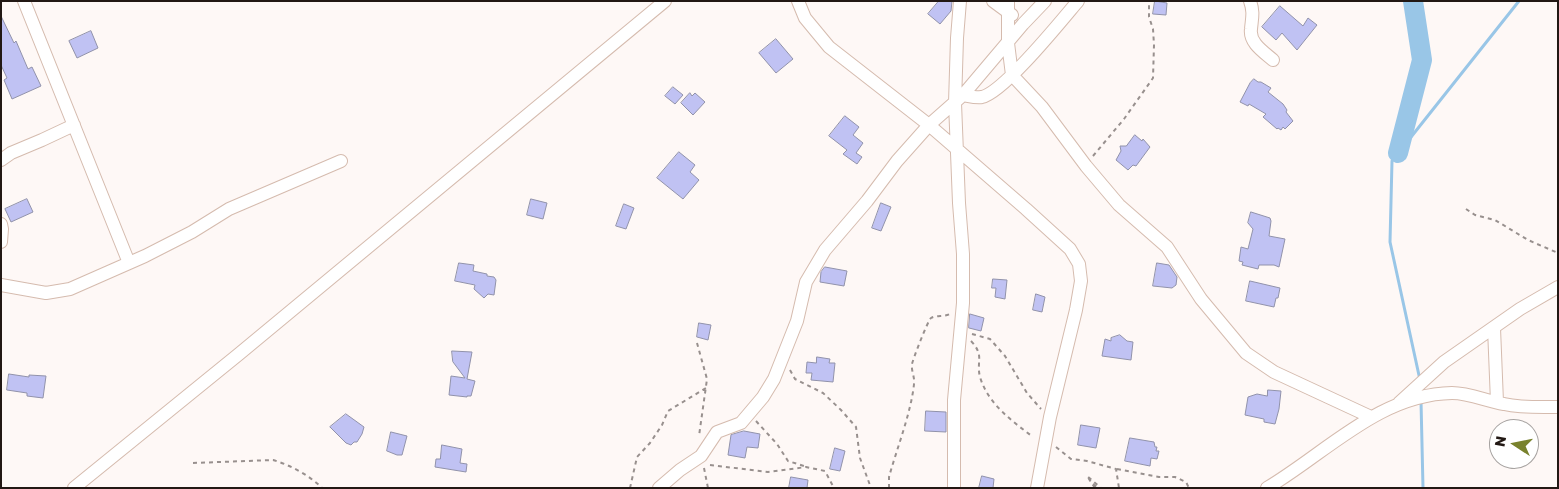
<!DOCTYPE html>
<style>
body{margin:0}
#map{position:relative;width:1559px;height:489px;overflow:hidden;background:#fef8f6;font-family:"Golos Text",sans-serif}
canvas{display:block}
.frame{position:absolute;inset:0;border:2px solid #221814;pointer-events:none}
.north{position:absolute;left:1489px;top:419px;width:50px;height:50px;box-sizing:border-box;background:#fff;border:1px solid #a7a3a1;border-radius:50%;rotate:281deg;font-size:14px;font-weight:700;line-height:20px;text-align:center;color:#221814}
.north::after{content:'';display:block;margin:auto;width:18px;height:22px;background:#79822d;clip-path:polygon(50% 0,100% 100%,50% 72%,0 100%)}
</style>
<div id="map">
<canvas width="1559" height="489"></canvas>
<div class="frame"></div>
<div class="north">N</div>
</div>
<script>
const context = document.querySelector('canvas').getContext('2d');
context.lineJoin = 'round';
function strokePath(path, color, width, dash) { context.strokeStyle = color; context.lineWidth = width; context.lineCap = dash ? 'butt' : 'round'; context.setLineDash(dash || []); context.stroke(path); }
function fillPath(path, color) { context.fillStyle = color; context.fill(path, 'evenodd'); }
strokePath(new Path2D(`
 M1420,380L1390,242L1392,161L1519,1
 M1421,401L1423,488`), '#99c6e7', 3);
strokePath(new Path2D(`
 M1398,153L1422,60L1413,1`), '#99c6e7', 20);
const building = new Path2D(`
 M939,1H952L951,11L940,24L928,14Z
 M1155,1L1167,3L1166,15L1153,14Z
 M1280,6L1303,26L1308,18L1317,25L1297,50L1282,33L1276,40L1262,27Z
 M1,16L14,43L16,41L28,69L32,67L41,86L12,99L4,80L7,78L1,65Z
 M91,31L98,48L77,58L69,41Z
 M776,39L793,59L776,73L759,53Z
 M1254,79L1258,82H1261L1271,88L1268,92L1283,104L1287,110L1286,112L1293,121L1285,129L1283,127L1281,130L1278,128L1277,129L1263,117L1266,114L1249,104L1248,106L1240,102L1250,83Z
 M673,87L683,95L675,104L665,96Z
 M690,93L692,96L695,93L705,102L693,115L681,103Z
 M845,116L859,127L853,135L863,143L856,153L862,157L857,164L843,154L847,150L829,136Z
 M1135,135L1142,141L1143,139L1150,147L1136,166L1133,165L1128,170L1116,160L1121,151L1120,146H1126Z
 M679,152L695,165L690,172L699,180L683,199L657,178Z
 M27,199L33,212L11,222L5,209Z
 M531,199L547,203L543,219L527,215Z
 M881,203L891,207L881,231L872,228Z
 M624,204L634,208L626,229L616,226Z
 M1251,212L1270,218L1271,221L1269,236L1285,239L1279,267L1274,265H1259L1258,269L1242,265L1243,262L1239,261L1241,247L1248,249L1253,229L1248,223Z
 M459,263L474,265L473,271L487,274V276L494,277L496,280L494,295L488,294L484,298L474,289L475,285L455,281Z
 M1157,263L1169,265L1177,277L1176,285L1172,288L1153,286Z
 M825,267L847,271L844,286L820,282L821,272Z
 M993,279L1007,280L1005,299L995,297L996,288H992Z
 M1250,281L1280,288L1278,298H1276L1274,307L1246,301Z
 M1036,294L1045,297L1042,312L1033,310Z
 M970,314L984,318L981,331L969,328Z
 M699,323L711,325L708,340L697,337Z
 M1120,335L1127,341L1133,342L1131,360L1102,356L1105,339L1111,341V338Z
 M452,351L472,352L467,379L475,381L471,396H467V397L449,395L451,376L465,378L453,362Z
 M817,357L830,359L829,363H835L833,382L811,380L812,373H806L807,362L816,363Z
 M9,374L29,377V375L46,376L43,398L27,396V393L7,390Z
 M1268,390L1281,391L1279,409L1275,424L1264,422V419L1245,415L1248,397L1257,394L1267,396Z
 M926,411L946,412V432L925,431Z
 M346,414L364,427L362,434L357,442H354L351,445L346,443L330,427Z
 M1081,425L1100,428L1096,448L1078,445Z
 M744,431L760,434L758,448L747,447L745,458L728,455L731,435Z
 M391,432L407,436L402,455H397L387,451Z
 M1130,438L1154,442L1155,447H1157L1156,451H1159L1157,459L1151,458L1150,466L1125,461Z
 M442,445L462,449L460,463L467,464L466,472L435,467L436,459H440Z
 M835,448L845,451L840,471L830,469Z
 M982,476L994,479L993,488H979Z
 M791,477L808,480L807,488H789Z`);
fillPath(building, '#c0c2f3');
strokePath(building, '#9192aa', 1);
const minor = new Path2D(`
 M24,1L129,263
 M798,1L805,18L829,47L929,125L1026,209L1070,249L1079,264L1081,281L1076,310L1050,417L1037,488
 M993,1L1012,15
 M1008,1V43L1012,75L1042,107L1086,166L1119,205L1167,247L1201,299L1246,353L1274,372L1371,417
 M1250,1C1254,12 1252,18 1251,29C1249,43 1264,52 1273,60
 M963,95C969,96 976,98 982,97C1004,92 1061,21 1078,1
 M1,160L11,153L42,140L74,125
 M1,224L2,229L1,242
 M1,285L46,293L70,289L145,256L192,232L229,209L341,161
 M1494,328L1497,402
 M1399,403L1444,362L1520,309L1558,287
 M74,488L239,354L665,1
 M659,488L680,470L701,456L717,432L741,423L763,397L774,379L797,321L806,282L825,250L867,201L897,161L929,125L963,95L1023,24L1045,1
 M954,488V400L963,303V254L959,203L955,103L957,38L960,1
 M1267,488C1326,453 1380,394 1452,393C1470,393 1486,401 1504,404C1522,408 1540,407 1558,407`);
strokePath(minor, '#d5bbae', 14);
strokePath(new Path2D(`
 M1093,156L1124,119L1153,78L1154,45L1153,29L1149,17V1
 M1466,209L1475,215L1495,220L1528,240L1558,253
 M972,334L990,339L1005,356L1027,393L1041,409
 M971,341C985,356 976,361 980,377C988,404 1012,421 1033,437
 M697,343L707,379L699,436
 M790,370L795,379L823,393L841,410L856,427L860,458L871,488
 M756,421L777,444L788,461L804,466
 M1056,447L1071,459L1087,461L1116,469L1119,488
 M193,463L273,460C290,465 309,475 322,488
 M710,465L768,472L806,467L825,471L834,488
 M704,468L708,488
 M1117,469L1159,477H1175L1186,482L1189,488
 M1093,484L1098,488
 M630,488L637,457L650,443L662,425L668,411L706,388
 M889,488V477C897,448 911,413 914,384C915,377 911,371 912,364C913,359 928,320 931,318C936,315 944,317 950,314
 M1095,488L1087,476L1101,488`), '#98908e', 2, [4, 4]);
strokePath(minor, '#fff', 12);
</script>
